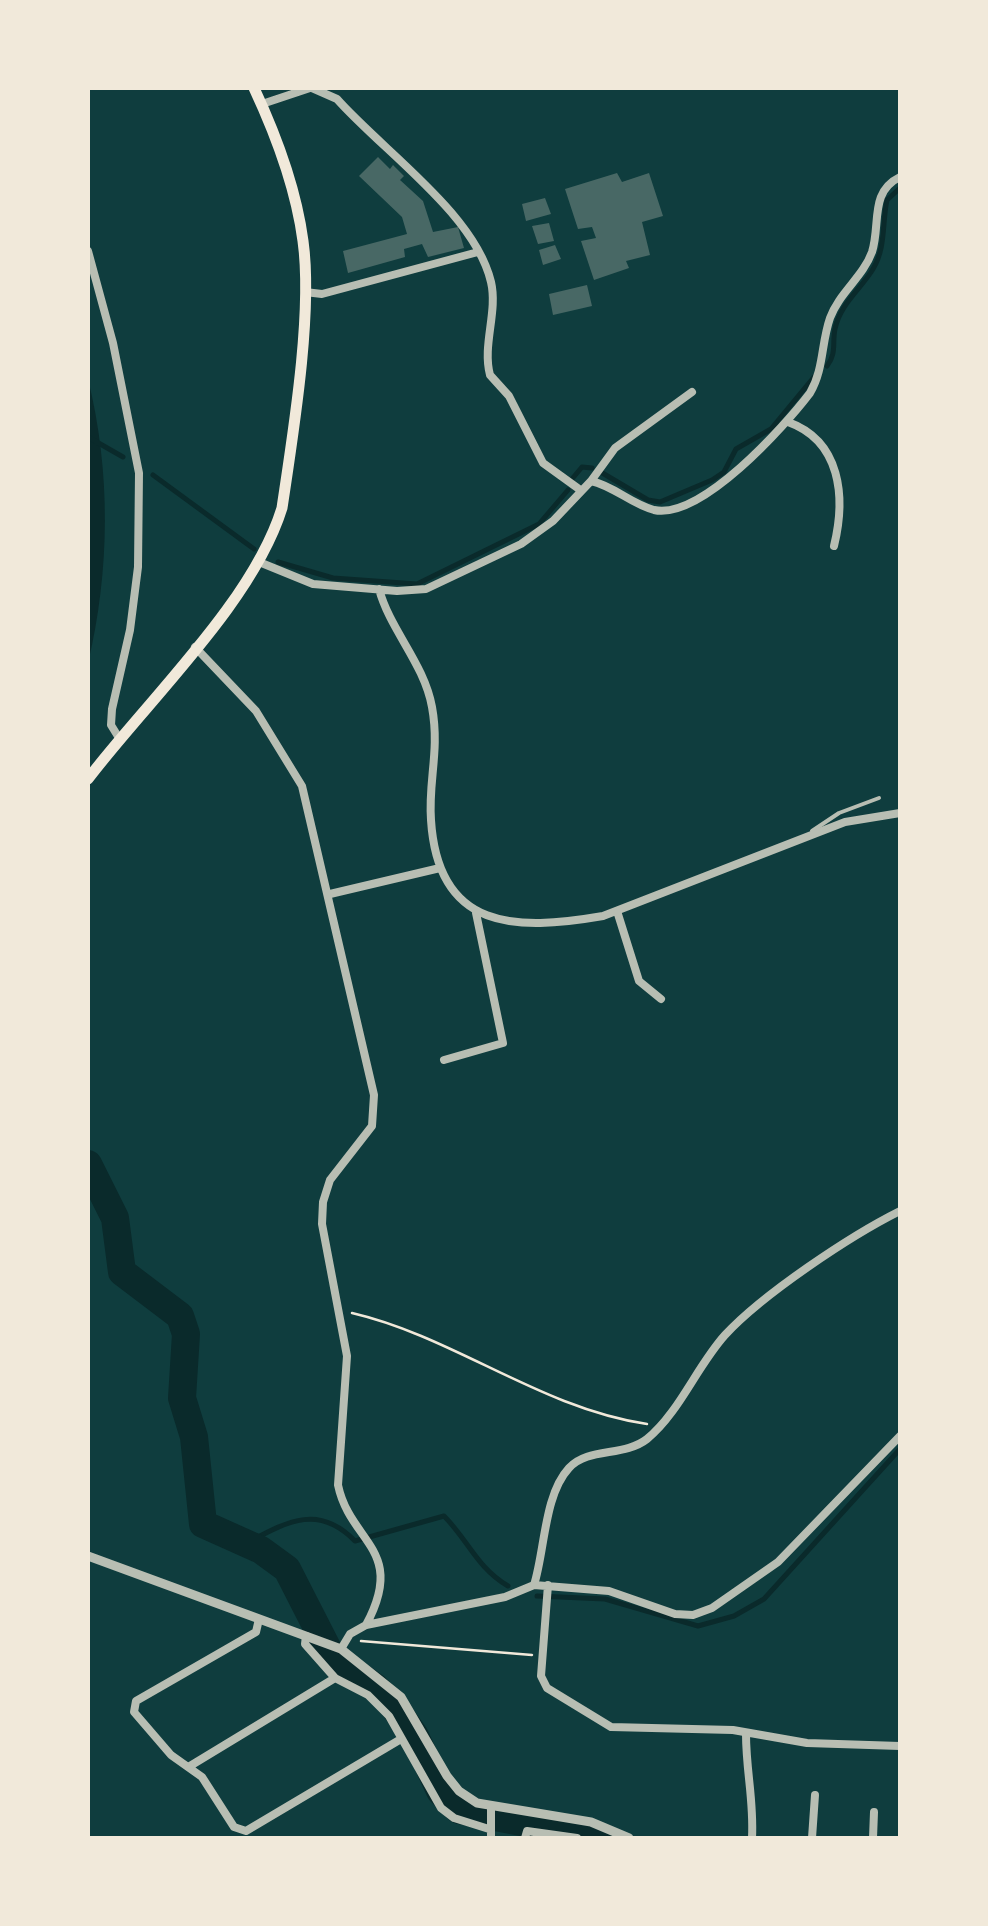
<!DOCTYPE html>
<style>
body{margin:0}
#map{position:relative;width:988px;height:1926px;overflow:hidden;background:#0f3d3e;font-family:"DejaVu Sans",sans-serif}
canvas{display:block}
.frame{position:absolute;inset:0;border:90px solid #f1e9da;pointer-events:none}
</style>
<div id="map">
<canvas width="988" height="1926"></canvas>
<div class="frame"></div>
</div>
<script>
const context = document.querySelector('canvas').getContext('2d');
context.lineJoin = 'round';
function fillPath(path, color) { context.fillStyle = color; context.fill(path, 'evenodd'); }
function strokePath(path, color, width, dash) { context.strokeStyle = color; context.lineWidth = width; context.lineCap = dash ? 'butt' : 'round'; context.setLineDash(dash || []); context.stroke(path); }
fillPath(new Path2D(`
 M88,379C111,472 110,570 88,663Z`), '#0a2a2b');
strokePath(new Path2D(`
 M827,366C837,353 832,343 835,329C840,304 861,289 873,269C886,248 882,223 887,200L900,188
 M88,437L123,457
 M599,471L648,500L660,502L712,480L724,472L736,449L771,429L814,377
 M153,475L254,549
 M572,479L582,467L592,468
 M278,562L333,578L417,584L539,524L568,490
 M243,1545C285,1523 317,1502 355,1541L444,1516C468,1540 477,1568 508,1586
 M537,1596L605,1599L698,1626L734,1616L764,1599L900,1449`), '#0a2a2b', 5);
strokePath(new Path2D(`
 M88,1164L115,1218L122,1272L180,1316L186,1334L182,1398L194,1437L203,1524L261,1550L287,1569L332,1657L375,1687L395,1708L415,1736L440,1791L459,1810L604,1838`), '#0a2a2b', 28);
fillPath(new Path2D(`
 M378,157L390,169L393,165L404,176L400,180L423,201L433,232L458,227L464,248L428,257L422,244L404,249L405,257L348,273L343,251L407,234L402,217L359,176Z
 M617,173L622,182L649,173L663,216L642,222L650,255L626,261L629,268L594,280L581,241L596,238L592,227L578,229L565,189Z
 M545,198L551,214L526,221L522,204Z
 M549,223L554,241L538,244L532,226Z
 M555,245L561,259L543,265L539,250Z
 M587,285L592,306L553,315L549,294Z`), '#486865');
strokePath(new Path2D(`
 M352,1313C455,1337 540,1408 647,1424
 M361,1641L532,1655`), '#f1e9da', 2.5);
strokePath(new Path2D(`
 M812,831L839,813L879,798`), '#b8beb3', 4);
strokePath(new Path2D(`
 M312,88L337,99C383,151 475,214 491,282C498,312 482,345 490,375L509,396L543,463L579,489
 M262,104L310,88
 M88,251L113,343L139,473L138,567L130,630L112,709L111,725L119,738
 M305,292L322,294L478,252
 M788,422C841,441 846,497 834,546
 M591,481L615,448L692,392
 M259,562L313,584L397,591L426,589L521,544L553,521L591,481C614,486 631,504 654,510C701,520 784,427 810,393C824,369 821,344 830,318C839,293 863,277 872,252C881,224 869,192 900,177
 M379,589C390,630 424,663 432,707C440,751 428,781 431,820C438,931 516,931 603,916L845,822L900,813
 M195,647L256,711L302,786L374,1095L372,1126L330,1180L323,1202L322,1224L347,1356L338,1485C350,1543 407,1549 366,1625
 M330,894L440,868
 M617,911L639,981L661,999
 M444,1060L503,1043L476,913
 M534,1585C545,1550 544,1495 569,1468C588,1447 624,1457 647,1439C679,1413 697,1366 725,1335C763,1294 850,1236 900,1211
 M548,1585L541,1676L547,1688L611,1727L733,1730L807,1743L900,1746
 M259,1619L256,1632L136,1701L134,1712L171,1755L202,1777L234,1827L246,1831L401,1739
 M306,1636L305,1644L335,1678L368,1695L389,1716L441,1808L454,1818L489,1829
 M341,1649L350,1634L366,1625L505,1597L534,1585L609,1591L675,1614L693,1615L712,1608L778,1562L900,1436
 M746,1734C746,1771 754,1800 752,1838
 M190,1766L335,1678
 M491,1807V1838
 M525,1838L527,1831L577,1838
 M812,1838L815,1795
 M873,1838L874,1812`), '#b8beb3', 8);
strokePath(new Path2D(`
 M88,1556L341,1649L401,1697L447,1776L459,1791L477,1803L591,1822L629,1838`), '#b8beb3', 9);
strokePath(new Path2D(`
 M88,779C148,700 253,602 282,508C293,434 313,313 303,241C296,188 276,135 254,88`), '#f1e9da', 11);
</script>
